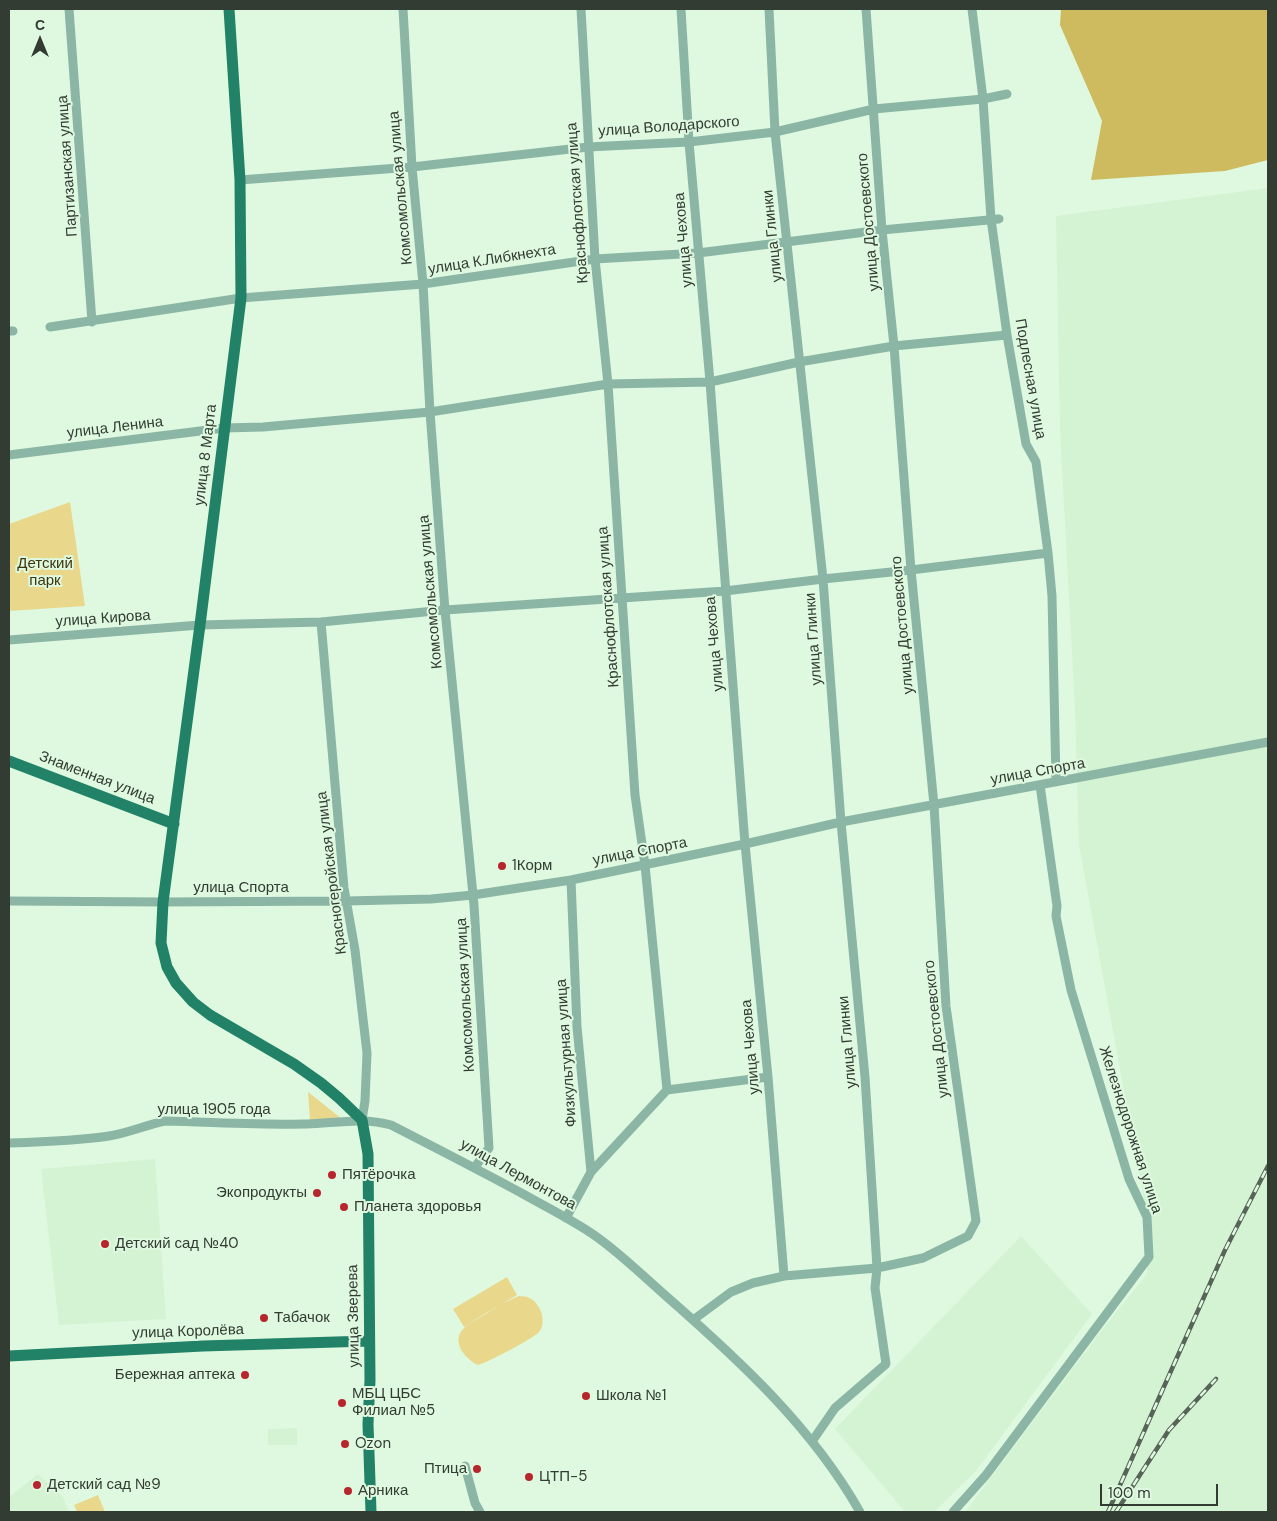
<!DOCTYPE html>
<meta charset="utf-8">
<style>
body{margin:0}
#map{position:relative;width:1277px;height:1521px;overflow:hidden;background:#dff9e0;font-family:"DM Sans",sans-serif}
canvas{display:block}
.frame{position:absolute;inset:0;border:10px solid #323c32;pointer-events:none}
.north{position:absolute;left:15px;top:15px;width:50px;height:50px;-webkit-text-stroke:4px #dff9e0;paint-order:stroke;rotate:0deg;font-size:14px;font-weight:700;line-height:20px;text-align:center;color:#323c32}
.north::after{content:'';display:block;margin:auto;width:18px;height:22px;background:#323c32;clip-path:polygon(50% 0,100% 100%,50% 72%,0 100%)}
.scale{position:absolute;left:1100px;top:1484px;width:118px;height:22px;box-sizing:border-box;border:2px solid #323c32;border-top:0;padding-left:6px;font-size:15px;line-height:18px;white-space:nowrap;color:#323c32;-webkit-text-stroke:4px #dff9e0;paint-order:stroke}
</style>
<div id="map">
<canvas width="1277" height="1521"></canvas>
<div class="frame"></div>
<div class="north">С</div>
<div class="scale">100 m</div>
</div>
<script>
const context = document.querySelector('canvas').getContext('2d');
context.lineJoin = 'round';
function fillPath(path, color) { context.fillStyle = color; context.fill(path, 'evenodd'); }
function strokePath(path, color, width, dash) { context.strokeStyle = color; context.lineWidth = width; context.lineCap = dash ? 'butt' : 'round'; context.setLineDash(dash || []); context.stroke(path); }
function drawText(font, color, halo, rows, align = 'center') {
  context.font = font + ' "DM Sans",sans-serif'; context.lineWidth = 4; context.setLineDash([]); context.textBaseline = 'middle'; context.strokeStyle = halo; context.fillStyle = color; for (const [text, x, y, turn = 0] of rows) {
    context.save(); context.translate(x, y); context.rotate((+turn || 0) * Math.PI / 180); context.textAlign = isNaN(turn) ? turn : align; if (halo) context.strokeText(text, 0, 0); context.fillText(text, 0, 0); context.restore();
  }
}
fillPath(new Path2D(`
 M1268,188V1512H965L1101,1331L1147,1274V1217L1079,845L1075,709L1060,432L1056,216Z
 M155,1159L166,1319L59,1325L41,1169Z
 M1021,1236L1092,1314L975,1472L934,1512H905L835,1429Z
 M297,1428V1445H268V1429Z
 M38,1474L63,1497L69,1512H9V1497Z`), '#d3f3d3');
fillPath(new Path2D(`
 M70,502L85,606L9,611V524Z
 M308,1092L342,1119L310,1120Z
 M507,1277L517,1295L464,1327L453,1309Z
 M519,1296C528,1296 534,1299 538,1306C543,1313 545,1325 539,1332C534,1338 490,1361 481,1364L478,1365C465,1359 450,1341 464,1328C471,1321 510,1299 519,1296Z
 M98,1495L105,1512H77L74,1505Z`), '#e9d88b');
fillPath(new Path2D(`
 M1061,9H1268V160L1225,171L1091,180L1102,121L1060,25Z`), '#cfbb5f');
strokePath(new Path2D(`
 M69,9L92,322
 M403,9L412,167L423,284L430,412L445,610L474,905L489,1148L475,1167
 M581,9L595,259L608,384L635,795L645,865L667,1090L591,1172
 M681,9L689,142L710,382L745,844L768,1077L784,1276
 M769,9L775,132L823,579L841,822L865,1077L877,1268L875,1288L886,1364L835,1408L813,1440
 M972,9L983,99L991,219L1007,335L1026,444L1036,462L1048,553L1052,596L1056,782
 M240,180L412,167L588,147L689,142L775,132L874,109L983,99L1007,94
 M50,327L241,298L423,284L595,259L698,253L882,230L999,219
 M9,331H13
 M9,455L224,428L263,427L430,412L608,384L710,382L799,362L894,346L1007,335
 M321,622L344,888L355,950L367,1053L365,1101L362,1120
 M9,640L200,625L321,622L445,610L725,591L823,579L911,570L1048,553
 M9,901L163,902L346,901L431,899L473,895L571,880L745,844L841,822L1268,742
 M667,1090L768,1077
 M9,1143C42,1142 76,1141 109,1136C128,1133 146,1125 165,1121C212,1122 260,1125 307,1124C336,1123 363,1117 391,1125C436,1148 481,1171 525,1195C548,1208 572,1220 594,1235C620,1253 643,1276 666,1296C739,1360 812,1427 860,1512
 M566,1218L591,1172L577,1027L571,880
 M693,1320L731,1292L753,1283L784,1276L877,1268L923,1258L968,1236L976,1221L946,1006L934,805L911,570L894,346L882,230L866,9
 M465,1466L475,1503L480,1512
 M953,1512L986,1475L1149,1257L1147,1217L1129,1179L1071,990L1056,916L1057,906L1040,785`), '#8bb6a5', 9);
strokePath(new Path2D(`
 M229,9L240,180L241,298L200,625L163,902L161,943L167,967L176,983L193,1002L210,1015L294,1064L321,1083L339,1098L362,1120L368,1154L370,1380L368,1424L371,1512
 M9,761L174,824
 M9,1356L203,1346L369,1341`), '#218267', 11);
const rail = new Path2D(`
 M1108,1512L1225,1250L1268,1166
 M1116,1512L1169,1430L1216,1379`);
strokePath(rail, '#576457', 4.5);
strokePath(rail, '#dff9e0', 2.5, [8]);
for (const [x, y, r, color] of [
 [502,866,5,"#b7262d"],
 [332,1175,5,"#b7262d"],
 [317,1193,5,"#b7262d"],
 [344,1207,5,"#b7262d"],
 [105,1244,5,"#b7262d"],
 [264,1318,5,"#b7262d"],
 [245,1375,5,"#b7262d"],
 [586,1396,5,"#b7262d"],
 [342,1403,5,"#b7262d"],
 [345,1444,5,"#b7262d"],
 [477,1469,5,"#b7262d"],
 [529,1477,5,"#b7262d"],
 [37,1485,5,"#b7262d"],
 [348,1491,5,"#b7262d"]
]) { const dot = new Path2D(); dot.arc(x, y, r, 0, 2 * Math.PI); context.fillStyle = color; context.fill(dot); strokePath(dot, '#dff9e0', 2); }
drawText('15px', '#323c32', '#dff9e0', [
 ["улица Володарского",669,127,-4],
 ["Партизанская улица",68,166,-94],
 ["Комсомольская улица",401,188,-95],
 ["Краснофлотская улица",578,203,-94],
 ["улица Достоевского",869,222,-95],
 ["улица Глинки",773,236,-96],
 ["улица Чехова",684,240,-95],
 ["улица К.Либкнехта",492,260,-9],
 ["Подлесная улица",1030,379,80],
 ["улица Ленина",115,428,-7],
 ["улица 8 Марта",206,455,-83],
 ["Комсомольская улица",431,592,-95],
 ["Краснофлотская улица",609,607,-94],
 ["улица Кирова",103,619,-4],
 ["улица Достоевского",903,625,-95],
 ["улица Глинки",814,639,-94],
 ["улица Чехова",715,644,-95],
 ["улица Спорта",1038,772,-10],
 ["Знаменная улица",97,778,21],
 ["улица Спорта",640,852,-11],
 ["Красногеройская улица",332,873,-97],
 ["улица Спорта",241,888],
 ["Комсомольская улица",466,995,-93],
 ["улица Достоевского",937,1029,-96],
 ["улица Глинки",848,1042,-95],
 ["улица Чехова",751,1047,-95],
 ["Физкультурная улица",567,1053,-94],
 ["улица 1905 года",214,1110],
 ["Железнодорожная улица",1130,1130,72],
 ["улица Лермонтова",518,1175,29],
 ["улица Зверева",354,1316,-91],
 ["улица Королёва",188,1332,-2]
]);
drawText('15px', '#3e360d', '#dff9e0', [
 ["Детский",45,564],
 ["парк",45,581]
]);
drawText('15px', '#323c32', '#dff9e0', [
 ["1Корм",512,866],
 ["Пятёрочка",342,1175],
 ["Экопродукты",307,1193,"right"],
 ["Планета здоровья",354,1207],
 ["Детский сад №40",115,1244],
 ["Табачок",274,1318],
 ["Бережная аптека",235,1375,"right"],
 ["МБЦ ЦБС",352,1394],
 ["Филиал №5",352,1411],
 ["Школа №1",596,1396],
 ["Ozon",355,1444],
 ["Птица",467,1469,"right"],
 ["ЦТП-5",539,1477],
 ["Детский сад №9",47,1485],
 ["Арника",358,1491]
], 'left');
</script>
